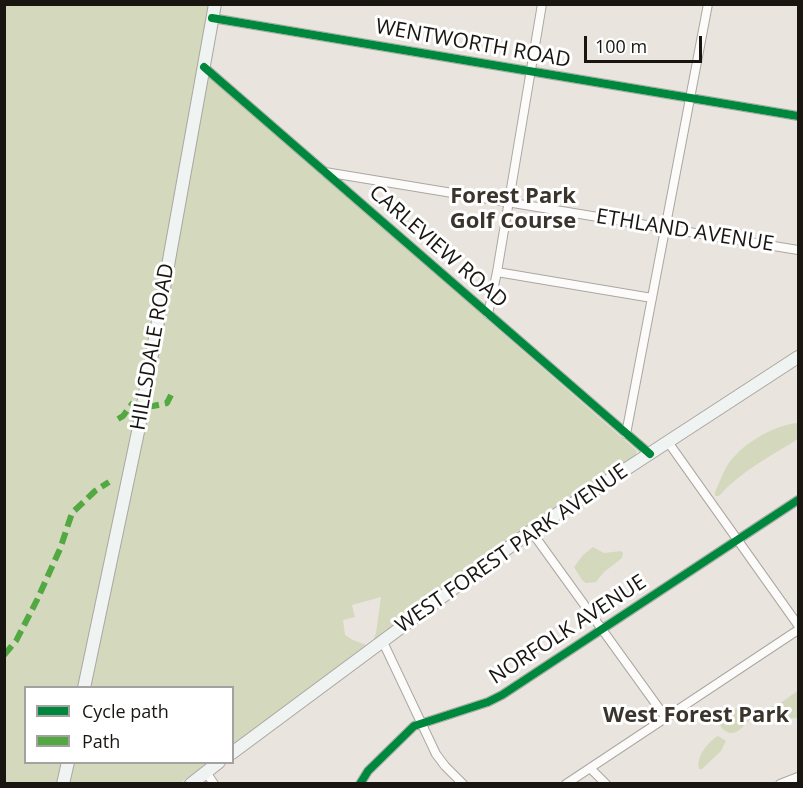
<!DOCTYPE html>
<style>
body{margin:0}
#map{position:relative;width:803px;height:788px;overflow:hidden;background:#e9e4de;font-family:"Open Sans",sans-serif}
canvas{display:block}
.frame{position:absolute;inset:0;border:6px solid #191612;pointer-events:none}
.legend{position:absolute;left:24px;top:686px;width:210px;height:78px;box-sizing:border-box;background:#fff;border:2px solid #a3a2a0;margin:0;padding:8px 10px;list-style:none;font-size:18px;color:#191612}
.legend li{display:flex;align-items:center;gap:12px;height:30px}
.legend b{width:30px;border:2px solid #a3a2a0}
.scale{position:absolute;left:584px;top:36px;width:118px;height:27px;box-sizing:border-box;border:3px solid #191612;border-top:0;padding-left:8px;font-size:18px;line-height:21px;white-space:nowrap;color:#191612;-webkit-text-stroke:4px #fff;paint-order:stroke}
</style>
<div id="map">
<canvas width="803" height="788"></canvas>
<div class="frame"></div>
<ul class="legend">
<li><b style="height:8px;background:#00873e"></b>Cycle path</li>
<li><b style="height:8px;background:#52a942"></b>Path</li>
</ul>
<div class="scale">100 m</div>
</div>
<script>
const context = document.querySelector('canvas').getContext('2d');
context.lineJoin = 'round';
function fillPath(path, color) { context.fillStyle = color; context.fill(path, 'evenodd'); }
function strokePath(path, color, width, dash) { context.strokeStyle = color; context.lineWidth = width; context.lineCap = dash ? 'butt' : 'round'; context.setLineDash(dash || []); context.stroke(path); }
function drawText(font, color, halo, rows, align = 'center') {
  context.font = font + ' "Open Sans",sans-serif'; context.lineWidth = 6; context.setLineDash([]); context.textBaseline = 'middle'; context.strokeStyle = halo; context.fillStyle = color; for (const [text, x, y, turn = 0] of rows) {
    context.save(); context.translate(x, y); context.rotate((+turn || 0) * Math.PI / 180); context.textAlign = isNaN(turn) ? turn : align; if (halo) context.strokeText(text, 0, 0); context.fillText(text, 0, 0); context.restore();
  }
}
fillPath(new Path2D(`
 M5,5H209L198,66L637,451L635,457L527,527L373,641L376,633L381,597L352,605L355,617L343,620L345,635L353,640L366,645L233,745L232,688H26V762L209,763L180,783H5Z
 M798,423V439C771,456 741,471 719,496H715V492C719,484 722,474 727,466C740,445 773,425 798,423Z
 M593,547L604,553L621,551L623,553L622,558L604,572L596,582L586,583L582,580L574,567L583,555Z
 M798,691V718L779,719L765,713C761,714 755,716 752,718C740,729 732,743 718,723C736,697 751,714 774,706C783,703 790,695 798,691Z
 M718,736L726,741L721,751L702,769H699C696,756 708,742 718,736Z`), '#d4d8bd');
const street = new Path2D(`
 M212,18L798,116
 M204,67L650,454
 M325,172L798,250
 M497,272L652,298
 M488,314L497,272L542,4
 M626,434L708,4
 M668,442L798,625
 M531,531L666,718
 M382,640L436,754L445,766L463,784
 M590,768L606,784
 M206,772L214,784
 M360,784L368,771L414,726L488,702L502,695L798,500
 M566,784L798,630
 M780,784L798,777`);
const secondary = new Path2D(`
 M84,688L139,427L215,4
 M232,753L531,531L798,357
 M63,784L68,762
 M191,784L219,762`);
strokePath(street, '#aaa7a2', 10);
strokePath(secondary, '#aaa7a2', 14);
strokePath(street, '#fcfbfa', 8);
strokePath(secondary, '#eff3f2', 12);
strokePath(new Path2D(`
 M118,419L123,416L132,404L153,406L167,403L171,395
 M4,655L16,641L37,600L60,549L72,513L95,491L109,482`), '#52a942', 6, [12, 6]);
strokePath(new Path2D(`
 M212,18L798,116
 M204,67L650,454
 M360,784L368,771L414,726L488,702L502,695L798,500`), '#00873e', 8);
drawText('21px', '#191612', '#fff', [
 ["WENTWORTH ROAD",473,44,10],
 ["ETHLAND AVENUE",685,231,9],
 ["CARLEVIEW ROAD",438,247,41],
 ["HILLSDALE ROAD",153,347,-80],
 ["WEST FOREST PARK AVENUE",512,549,-35],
 ["NORFOLK AVENUE",568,630,-33]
]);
drawText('bold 22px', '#3a342c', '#fff', [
 ["Forest Park",513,197],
 ["Golf Course",513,222],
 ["West Forest Park",696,716]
]);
</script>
